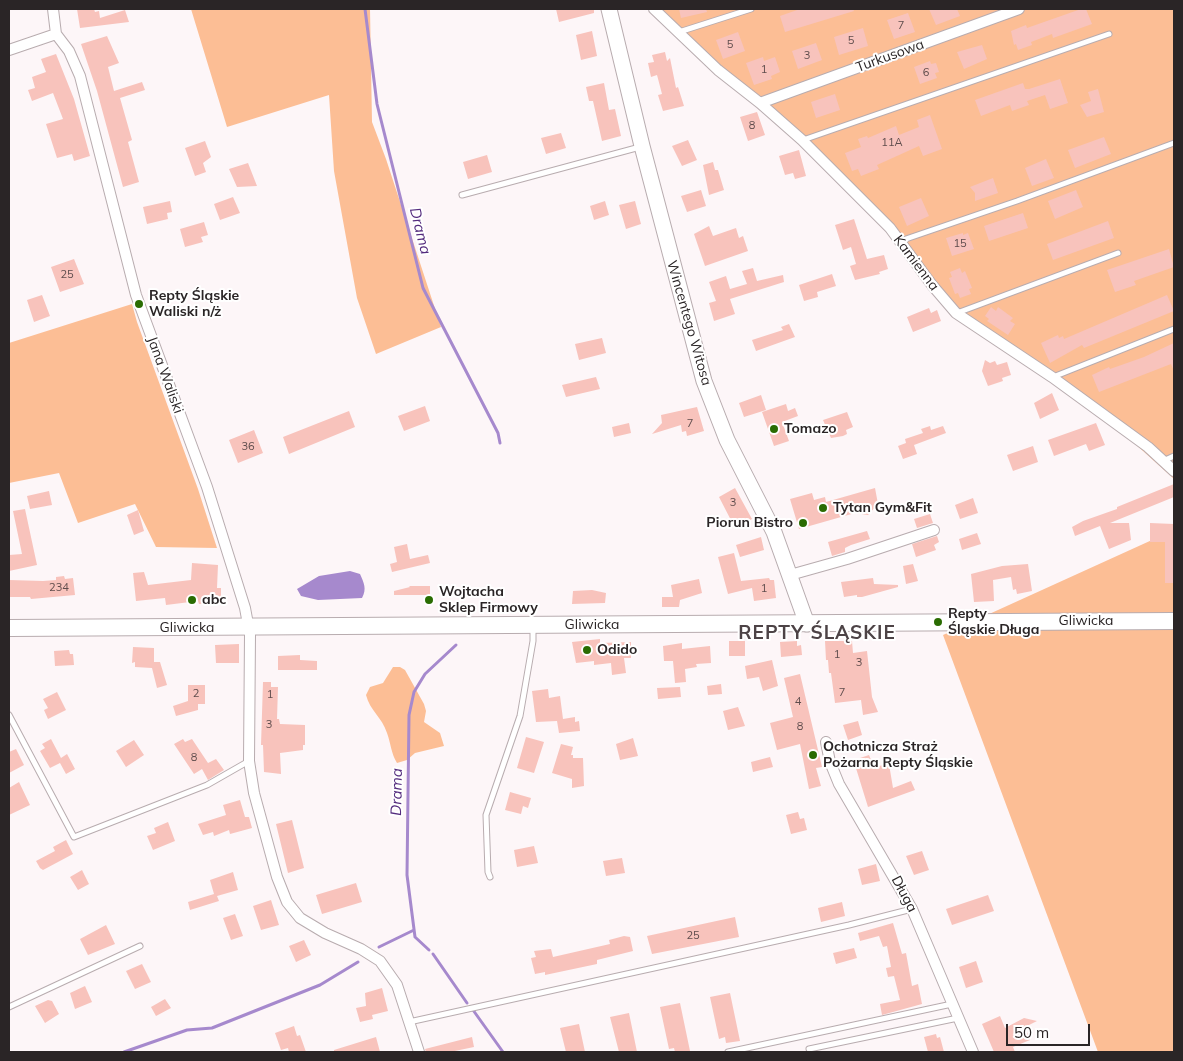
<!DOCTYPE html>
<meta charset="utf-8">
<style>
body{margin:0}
#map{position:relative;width:1183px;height:1061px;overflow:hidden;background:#fdf6f8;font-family:Mulish,sans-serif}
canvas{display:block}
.frame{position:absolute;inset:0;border:10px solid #2a2526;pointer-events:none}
.scale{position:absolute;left:1006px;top:1024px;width:84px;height:22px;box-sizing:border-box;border:2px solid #2a2526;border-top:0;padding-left:6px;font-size:15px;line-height:18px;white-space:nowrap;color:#2a2526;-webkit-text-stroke:4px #fff;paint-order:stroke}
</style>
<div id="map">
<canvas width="1183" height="1061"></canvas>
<div class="frame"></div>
<div class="scale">50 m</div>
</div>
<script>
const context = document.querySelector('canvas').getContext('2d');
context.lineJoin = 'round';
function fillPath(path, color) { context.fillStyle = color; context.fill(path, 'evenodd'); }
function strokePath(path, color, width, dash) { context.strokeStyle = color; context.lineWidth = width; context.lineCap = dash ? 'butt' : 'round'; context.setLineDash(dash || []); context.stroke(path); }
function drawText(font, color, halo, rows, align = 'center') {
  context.font = font + ' Mulish,sans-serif'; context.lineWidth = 4; context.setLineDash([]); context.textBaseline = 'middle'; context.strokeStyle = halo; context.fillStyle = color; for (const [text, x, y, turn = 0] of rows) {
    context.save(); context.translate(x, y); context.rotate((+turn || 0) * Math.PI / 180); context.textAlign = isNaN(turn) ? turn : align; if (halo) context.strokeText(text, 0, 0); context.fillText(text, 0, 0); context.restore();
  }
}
fillPath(new Path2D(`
 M191,9H370L372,122L386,159L441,327L376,354L357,298L334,171L329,95L227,127Z
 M654,9H1174V479L1112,423L964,322L883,224L837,175Z
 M132,304L137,322L198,489L217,548L156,547L135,504L78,523L59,473L9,483V343Z
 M1174,530V1052H1098L943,635Z
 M393,667H400L405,670L424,704L426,711L424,722L440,733L444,746L415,753L407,760L397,763C391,753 391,744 387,733C382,717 370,711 366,695L370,687L383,683Z`), '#fcbe95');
fillPath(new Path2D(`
 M350,571L360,574C364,583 367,589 362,598L318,600L301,596L297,589L319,576Z`), '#a689cd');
strokePath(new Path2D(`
 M365,9L377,104L423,288L498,433L500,443
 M379,947L414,930
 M429,950L415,937L407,875L409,715L414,692L425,674L456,645
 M433,954L467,1003
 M473,1010L503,1052
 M124,1052L187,1030L212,1028L320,985L358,962`), '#a689cd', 3);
fillPath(new Path2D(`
 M77,9H94L95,12L99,11L100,18L125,10L129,22L80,28Z
 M556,9H594V13L559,22Z
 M679,9H706L707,12L681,18Z
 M800,9H853L854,11L785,32L780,16Z
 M929,9H957L960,16L936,25Z
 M1081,9H1086L1092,24L1053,38L1052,34L1031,42L1032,45L1018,50L1016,44L1014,45L1011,31L1026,25L1027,28Z
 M908,13L915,32L894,39L887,20Z
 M863,28L868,46L839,55L834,37Z
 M592,31L597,56L581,60L576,35Z
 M738,32L745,51L723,59L716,40Z
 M107,36L119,63L108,67L114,91L142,82L145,90L120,98L132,140L128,142L139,182L123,187L97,91L81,44Z
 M816,43L822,60L798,69L792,51Z
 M982,45L987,59L964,69L957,52Z
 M665,52L667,61L670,58L676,88L678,87L684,106L663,111L658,95L662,94L657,75L651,77L648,63L654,62L652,55Z
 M56,54L74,99L90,156L74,161L72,154L57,158L46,124L63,119L53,93L32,101L28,90L35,88L32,77L46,72L41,59Z
 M763,57L764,61L775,57L780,72L771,76L772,79L754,85L746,63Z
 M930,61L931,64L936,63L939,72L935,73L937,78L920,84L914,67Z
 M1060,79L1068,103L1050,109L1045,95L1027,101L1029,105L1012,111L1010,105L981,116L975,100L1023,83L1025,89H1029Z
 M604,83L609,110L615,109L621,136L602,141L593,101H589L586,87Z
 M1098,89L1104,112L1087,117L1080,105L1091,101L1088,92Z
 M835,94L840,110L816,118L811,102Z
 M757,112L765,135L748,141L740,117Z
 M930,115L942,149L923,156L919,146L877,165L879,169L861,176L858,169L852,171L845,153L861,147L858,139L867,136L868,138L896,126L899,135L919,127L917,120Z
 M561,133L566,148L546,154L541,138Z
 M1104,137L1111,154L1075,168L1068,150Z
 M688,140L697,160L682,166L672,146Z
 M205,141L211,157L203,163L206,172L195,176L185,148Z
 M799,150L806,176L795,179L793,173L785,175L779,156Z
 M487,155L492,172L468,179L463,162Z
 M1046,159L1054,178L1032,186L1025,168Z
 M713,162L715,170H718L724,190L709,195L703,165Z
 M248,163L257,186L237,187L229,169Z
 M993,178L998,193L975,201V193L970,187Z
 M701,190L706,206L687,212L681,196Z
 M1076,190L1083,207L1055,219L1048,201Z
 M233,197L240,213L220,220L214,204Z
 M921,198L929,216L907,226L899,207Z
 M170,201L172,212L167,213L168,219L147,224L143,207Z
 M605,201L609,215L594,220L590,206Z
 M635,201L641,224L626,229L619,205Z
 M1023,213L1028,228L989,241L984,226Z
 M854,219L867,259L884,255L888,269L879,272L880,274L855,280L850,266L856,264L851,247L843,250L835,225Z
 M1108,221L1114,238L1053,260L1047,244Z
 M204,222L208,235L201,237L203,242L185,247L180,229Z
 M709,226L713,236L736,228L739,238L743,236L748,251L705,266L694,234Z
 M963,233V235L968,233L974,249L952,256L946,238Z
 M1169,249L1174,267L1134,281L1136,285L1115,292L1107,270Z
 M74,259L84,284L60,292L51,267Z
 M753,268L757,281L783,275L784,282L730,299L735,314L714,321L709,303L716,301L709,282L726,276L730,289L747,284L742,271Z
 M960,268L962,273L965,271L972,288L969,289L971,294L960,298L958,293L955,294L949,278L952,277L950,272Z
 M832,274L836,286L817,292L818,297L804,301L799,285Z
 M42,295L50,316L34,322L27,300Z
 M1167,295L1174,311L1084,348L1082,345L1050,363L1041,343L1058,335L1059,338L1063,336L1064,339Z
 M991,307L996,311L998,307L1013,318L1010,321L1015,324L1008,335L987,321L989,319L985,316Z
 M929,308L931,313L937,310L941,321L913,332L907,317Z
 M789,324L795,337L756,351L752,340L783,330L781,327Z
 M602,338L606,353L579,360L575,344Z
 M1174,343V371L1171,364L1099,392L1092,375L1109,367L1110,369L1144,357Z
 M985,360L990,363L995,361L997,365L1007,362L1011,375L1002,378L1003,381L988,386L982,371Z
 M596,377L600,389L566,397L562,385Z
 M1052,393L1059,410L1040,419L1034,403Z
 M761,395L766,410L744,417L739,403Z
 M786,404L788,411L795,408L798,416L782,422L789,441L774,446L762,412Z
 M425,406L430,421L404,431L398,416Z
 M697,407L704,431L687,436L686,431L682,432L681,425L652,434L662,423L661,415Z
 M349,411L355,427L289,454L283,437Z
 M847,412L853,427L846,430L847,434L843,436L831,438L823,420Z
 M629,423L631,433L614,437L612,427Z
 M1096,423L1105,445L1089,451L1086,444L1054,456L1048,440Z
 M930,426L931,430L943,426L946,433L914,445L917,454L903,459L898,446L906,443L905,439L923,433L921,429Z
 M254,430L263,453L238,463L229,440Z
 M1033,446L1038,462L1013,471L1007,455Z
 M1174,484V497L1110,523H1129L1131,540L1109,549L1100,526L1075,536L1072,527L1083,521L1117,509V507Z
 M735,488L752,519L735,528L719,497Z
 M875,488L878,504L868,515L855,513L799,529L790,499L812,493L814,500L825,497L826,502Z
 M49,491L52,505L30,509L27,496Z
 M973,498L978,513L960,519L955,505Z
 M25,509L37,565L9,571V555L22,554L13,511Z
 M138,510L144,531L134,535L127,515Z
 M930,514L933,523L917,528L914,519Z
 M1150,523L1174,524V583H1165V542H1150Z
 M867,531L870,539L851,545L845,548V552L832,556L828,542Z
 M977,533L981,544L962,550L959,539Z
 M937,536L939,542L934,545L936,550L916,557L912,544Z
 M761,537L764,550L740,557L736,545Z
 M407,544L410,559L428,555L430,563L392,572L390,564L397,562L394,547Z
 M734,553L741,581L769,578L770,580H774L776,598L754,601L752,588L728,594L718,557Z
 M192,563L218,565L217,588H221V603L199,604L198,601L166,605L165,598L136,601L133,573L144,572L148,585L191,580Z
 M913,564L918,581L906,584L903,566Z
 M1028,564L1032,591L1017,594L1016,589L1013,590L1011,577L993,580L994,601L974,602L971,574L1002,566Z
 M64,576L65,579L73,578L75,595L31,599L30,597H9V580L43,581L56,580V577Z
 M873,578L874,584L898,585V587L862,597H857V595L844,597L841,582Z
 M699,579L702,593L680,600L679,607H662V597H673L671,585Z
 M409,586H430V595H394V591L410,587Z
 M592,590L606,593L605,603L572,604L573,591Z
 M600,639V643L631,642V658H624L626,673L612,675L611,663L594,665V661L576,663L572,642Z
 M729,641H745V656H729Z
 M797,641V646L801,645L802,655L781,657L780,642Z
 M825,641H852L853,653L867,651L872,697L878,712L863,715L861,700L835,703L831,673H829L828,660H826Z
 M682,643V649L710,646L711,663L696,664L697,667L685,669L686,682L675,683L673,661H664L663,646Z
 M239,644V663H216L215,645Z
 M133,647L154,648V662H160L167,685L157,688L152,668L135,667V662L132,663Z
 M69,650L70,654H73L74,665L55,666L54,651Z
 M300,655V660L317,661V670H278V656Z
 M772,660L778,686L763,691L759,677L747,679L745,666Z
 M800,674L822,767L816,768L821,786L809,789L800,744L777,750L770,723L793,717L784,678Z
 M263,682H271V687H278L277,719H279L280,724L305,725V745H303V750L280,753L281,774L264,772L263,745H261Z
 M721,684L722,694L708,695L707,686Z
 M188,685H205V704H198V710L176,716L173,706L188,701Z
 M680,687L681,697L658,699L657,688Z
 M548,689L549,698L560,696L563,719L575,717V722L579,721L580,731L559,733L557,721L536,722L532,691Z
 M57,692L66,710L48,719L44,710L48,708L43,699Z
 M738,707L745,726L728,730L723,711Z
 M858,721L862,735L848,740L843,725Z
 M526,737L544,742L534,773L517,768Z
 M633,738L638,756L620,760L616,744Z
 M51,739L61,758L67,754L75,769L66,774L60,763L50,768L40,751L45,748L42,744Z
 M183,739L185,742L192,739L208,763L216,759L224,770L208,780L202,769L194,774L174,744Z
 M134,740L144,755L126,767L116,751Z
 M561,744L573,747L571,755H573V758H583L584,786L572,788V779L552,773Z
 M16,749L24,765L9,773V752Z
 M869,755L874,767L889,764L893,788L911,781L915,790L868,807L855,765L861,762L860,758Z
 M770,757L773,767L753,772L751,762Z
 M19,782L30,805L9,815V788Z
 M510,792L531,798L528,808L523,806L521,814L505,810Z
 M240,800L245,817H249L252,828L230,834L229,830L214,836L213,832L203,835L198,824L226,815L223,805Z
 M798,812L800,819L804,818L807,830L791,834L786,815Z
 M292,820L304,868L288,873L276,824Z
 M168,822L175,841L153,850L147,836L156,833L154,828Z
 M66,840L73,854L43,870L40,868L36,861L55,851L53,847Z
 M534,846L538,863L517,867L514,850Z
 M922,851L929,870L914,875L906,856Z
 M622,858L625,873L606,876L603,861Z
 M876,864L880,881L862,885L858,869Z
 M82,870L89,884L78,890L70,877Z
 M233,872L238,890L217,896L219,901L190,910L188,902L214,894L210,880Z
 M356,883L362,902L322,914L316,895Z
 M988,895L994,911L952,925L946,909Z
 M271,900L279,925L261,930L253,906Z
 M842,902L845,916L821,922L818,908Z
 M235,914L243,936L231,940L223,918Z
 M735,917L739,937L652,954L647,936Z
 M893,923L902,954L906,953L912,986L918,984L922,1004L882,1015L880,1004L900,1000L894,976L888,977L886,968L891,967L887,946L883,947L879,936L860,941L858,933Z
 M106,925L115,944L88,955L80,939Z
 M624,936L630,937L633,951L597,960V964L545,975V972L535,974L531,958L536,957L534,951L551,949L553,957L610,944L609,940Z
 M304,940L311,955L296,962L289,946Z
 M854,948L857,958L836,964L833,953Z
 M976,961L983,982L966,988L959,967Z
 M142,964L151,982L135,989L126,971Z
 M85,986L92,1002L75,1009L70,993Z
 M382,988L388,1011L372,1015L373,1019L360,1022L356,1008L366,1006L365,993Z
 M730,993L740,1041L726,1043L725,1037L719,1039L710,997Z
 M165,999L171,1008L156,1016L151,1007Z
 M48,1000L52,1001L59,1014L45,1023L35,1006Z
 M680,1003L690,1051L675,1052L674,1048L669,1049L660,1007Z
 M629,1013L637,1052H619L610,1017Z
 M1000,1016L1005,1028L1024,1018L1037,1021L1025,1027L1030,1040L1013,1047L1015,1052H994L982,1024Z
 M579,1024L585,1052H566L560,1028Z
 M294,1026L297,1036L300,1035L306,1052H289L288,1048L281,1050L275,1033Z
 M936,1034L937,1038L940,1037L944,1052H928L924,1037Z
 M376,1037L380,1052H334V1050Z
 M472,1037L474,1047L450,1052H426L425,1049Z`), '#f8c3bc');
const lane = new Path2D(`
 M679,32L751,9
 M803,140L1109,34
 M462,195L640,147
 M900,241L1017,201L1174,143
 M957,313L1118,253
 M1053,377L1174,329
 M1163,461L1174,456
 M9,715L74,837L207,785L249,761
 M490,877L488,872L486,815L520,716L533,641V628
 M9,1007L140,946
 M409,1022L849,925L912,909
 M809,1049L958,1018
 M728,1052L952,1004`);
const street = new Path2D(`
 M53,9L56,34L69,51L80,76L136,295L207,487L245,608L250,635L249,761L254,793L277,877L287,902L300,918L325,933L361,949L380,961L397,985L419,1052
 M654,9L718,70L760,103L802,140L890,228L932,285L956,313L1052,377L1148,447L1174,471
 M9,50L56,34
 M760,103L1019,9
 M790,575L847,559L934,530
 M826,742L830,762L839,784L912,909L973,1052`);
const secondary = new Path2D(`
 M609,9L642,146L704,381L727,440L774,532L807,624`);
const primary = new Path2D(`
 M9,628L1174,621`);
strokePath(lane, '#b8acaf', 7);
strokePath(street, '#b8acaf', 12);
strokePath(secondary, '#b8acaf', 17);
strokePath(primary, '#b8acaf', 18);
strokePath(lane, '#fff', 5);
strokePath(street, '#fff', 10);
strokePath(secondary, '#fff', 15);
strokePath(primary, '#fff', 16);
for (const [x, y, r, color] of [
 [139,304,5,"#2a6c02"],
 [774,429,5,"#2a6c02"],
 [823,508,5,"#2a6c02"],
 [803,523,5,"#2a6c02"],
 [192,600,5,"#2a6c02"],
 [429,600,5,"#2a6c02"],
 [938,622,5,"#2a6c02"],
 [587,650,5,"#2a6c02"],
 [813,755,5,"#2a6c02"]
]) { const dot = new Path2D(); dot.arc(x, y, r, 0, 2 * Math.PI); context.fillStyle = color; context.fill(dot); strokePath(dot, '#fff', 2); }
drawText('11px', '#5e4c4c', null, [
 ["7",901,26],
 ["5",851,41],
 ["5",730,45],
 ["3",807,56],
 ["1",764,70],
 ["6",926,73],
 ["8",752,126],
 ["11A",892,143],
 ["15",960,244],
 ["25",67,275],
 ["7",690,424],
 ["36",248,447],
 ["3",733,503],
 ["234",59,588],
 ["1",764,589],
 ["1",837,655],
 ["3",859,663],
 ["7",842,693],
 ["2",196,694],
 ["1",270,695],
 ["4",798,702],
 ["3",269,725],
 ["8",800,727],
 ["8",194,758],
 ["25",693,936]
]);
drawText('14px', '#2a2526', '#fff', [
 ["Turkusowa",890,56,-20],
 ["Kamienna",916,263,53],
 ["Wincentego Witosa",689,323,74],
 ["Jana Waliski",165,375,70],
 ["Gliwicka",1086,621],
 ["Gliwicka",592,625],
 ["Gliwicka",187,628],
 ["Długa",904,894,62]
]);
drawText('bold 14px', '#2a2526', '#fff', [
 ["Repty Śląskie",149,296],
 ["Waliski n/ż",149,312],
 ["Tomazo",784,429],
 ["Tytan Gym&Fit",833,508],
 ["Piorun Bistro",793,523,"right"],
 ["Wojtacha",439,592],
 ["Sklep Firmowy",439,608],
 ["abc",202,600],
 ["Repty",948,614],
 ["Śląskie Długa",948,630],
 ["Odido",597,650],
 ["Ochotnicza Straż",823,747],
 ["Pożarna Repty Śląskie",823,763]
], 'left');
drawText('italic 15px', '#532b7d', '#fff', [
 ["Drama",420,231,76],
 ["Drama",397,792,-89]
]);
context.letterSpacing = '1px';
drawText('bold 19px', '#4d4346', '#fff', [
 ["REPTY ŚLĄSKIE",817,633]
]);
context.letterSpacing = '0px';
</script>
